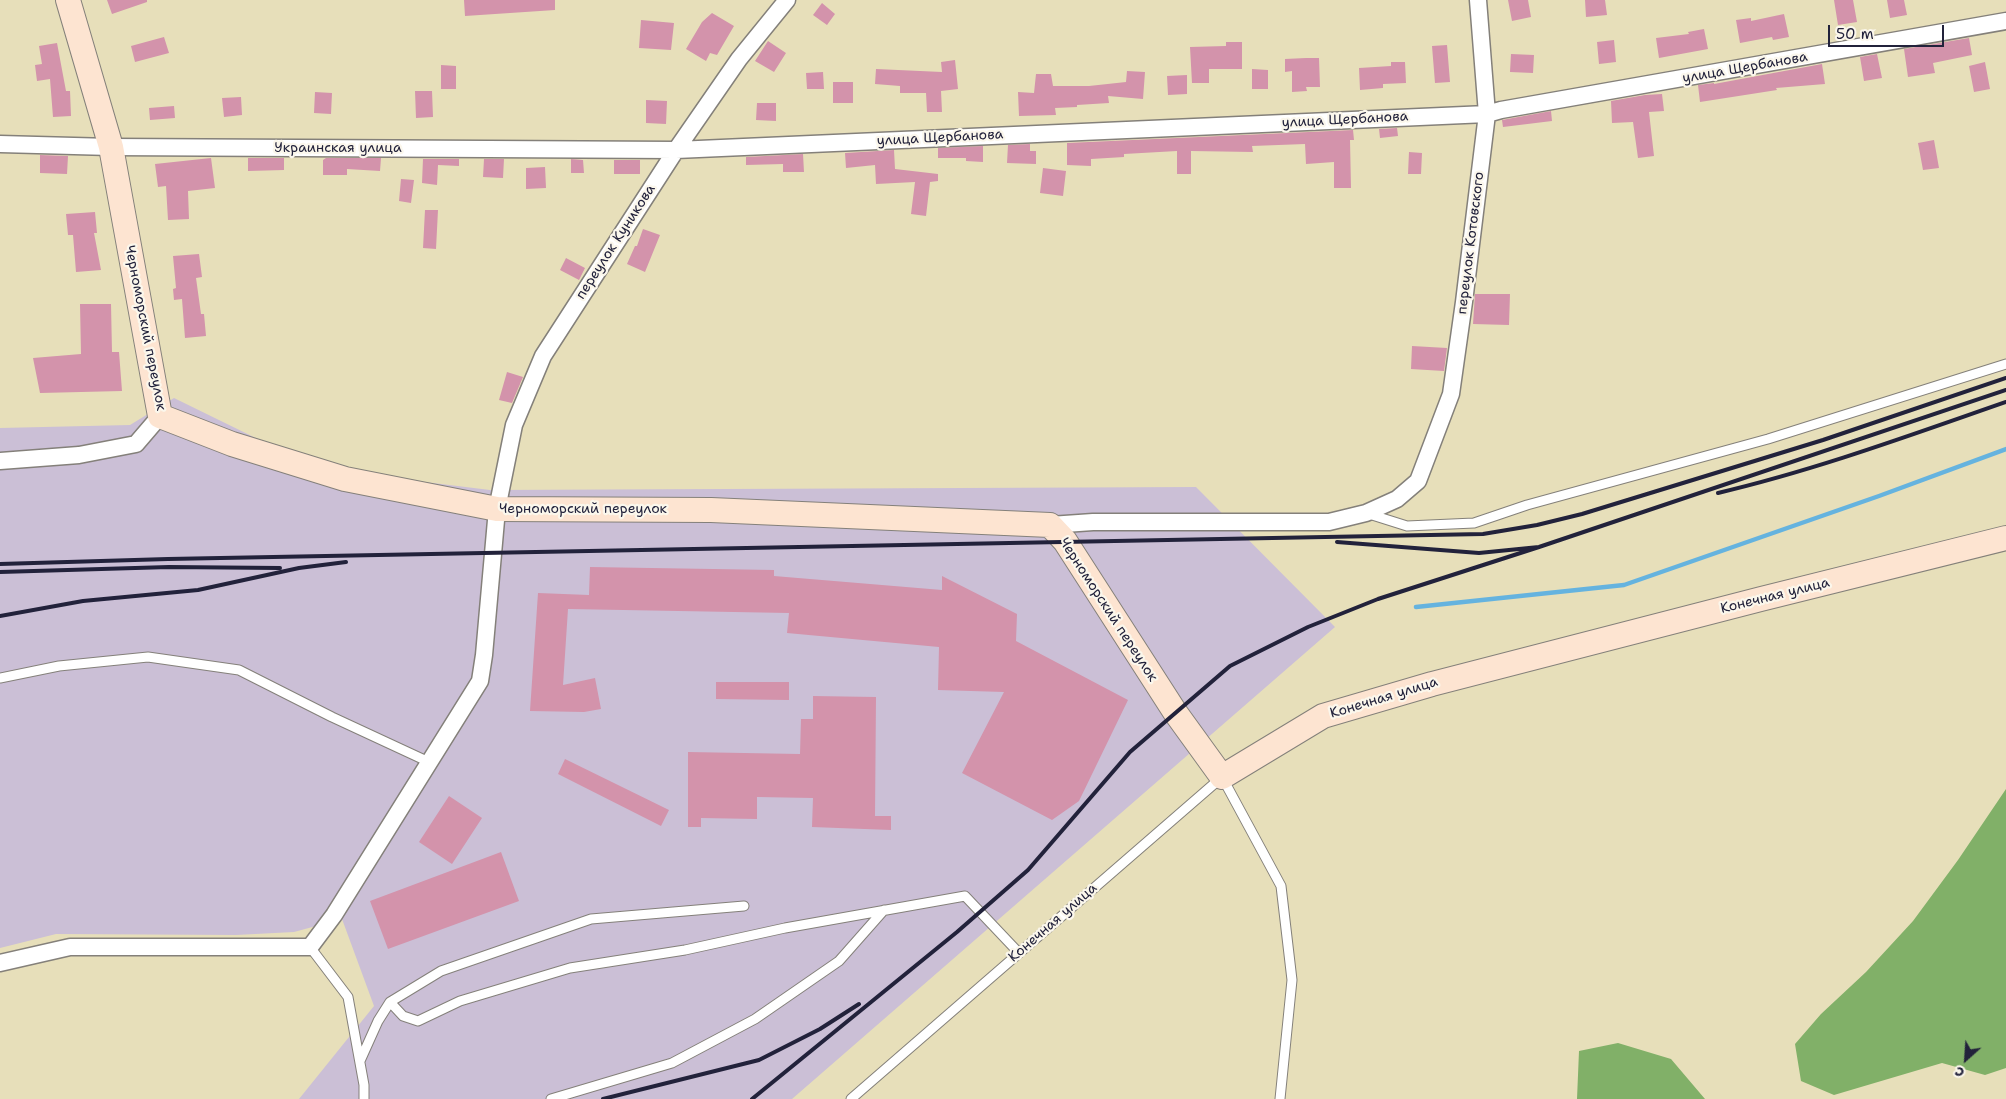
<!DOCTYPE html>
<meta charset="utf-8">
<style>
body{margin:0}
#map{position:relative;width:2006px;height:1099px;overflow:hidden;background:#e7dfba;font-family:"Shantell Sans",sans-serif}
canvas{display:block}
.north{position:absolute;left:1941px;top:1034px;width:50px;height:50px;-webkit-text-stroke:4px #fbf7ec;paint-order:stroke;rotate:206deg;font-size:14px;font-weight:700;line-height:20px;text-align:center;color:#22223b}
.north::after{content:'';display:block;margin:auto;width:18px;height:22px;background:#22223b;clip-path:polygon(50% 0,100% 100%,50% 72%,0 100%)}
.scale{position:absolute;left:1828px;top:25px;width:116px;height:22px;box-sizing:border-box;border:2px solid #22223b;border-top:0;padding-left:6px;font-size:15px;line-height:18px;white-space:nowrap;color:#22223b;-webkit-text-stroke:4px #fbf7ec;paint-order:stroke}
</style>
<div id="map">
<canvas width="2006" height="1099"></canvas>
<div class="north">С</div>
<div class="scale">50 m</div>
</div>
<script>
const context = document.querySelector('canvas').getContext('2d');
context.lineJoin = 'round';
function fillPath(path, color) { context.fillStyle = color; context.fill(path, 'evenodd'); }
function strokePath(path, color, width, dash) { context.strokeStyle = color; context.lineWidth = width; context.lineCap = dash ? 'butt' : 'round'; context.setLineDash(dash || []); context.stroke(path); }
function drawText(font, color, halo, rows, align = 'center') {
  context.font = font + ' "Shantell Sans",sans-serif'; context.lineWidth = 4.5; context.setLineDash([]); context.textBaseline = 'middle'; context.strokeStyle = halo; context.fillStyle = color; for (const [text, x, y, turn = 0] of rows) {
    context.save(); context.translate(x, y); context.rotate((+turn || 0) * Math.PI / 180); context.textAlign = isNaN(turn) ? turn : align; if (halo) context.strokeText(text, 0, 0); context.fillText(text, 0, 0); context.restore();
  }
}
fillPath(new Path2D(`
 M174,398L319,469L490,490L1196,487L1335,627L792,1099H299L374,1006L342,919L294,932L236,935L56,934L0,948V428L130,425Z`), '#cbbfd6');
fillPath(new Path2D(`
 M2006,789V1068L1985,1075L1942,1063L1834,1095L1801,1081L1795,1044L1821,1014L1866,972L1913,921L1958,860Z
 M1618,1043L1671,1059L1705,1099H1577L1579,1051Z`), '#81b068');
strokePath(new Path2D(`
 M1416,607L1624,585L1879,496L2006,449`), '#65b3df', 4.5);
fillPath(new Path2D(`
 M107,0H147V2L112,14Z
 M464,0H555V10L465,16Z
 M1508,0H1528L1531,17L1512,21Z
 M1585,0H1605L1607,15L1586,17Z
 M1834,0H1853L1857,22L1838,25Z
 M1887,0H1904L1907,15L1890,18Z
 M822,3L835,14L827,25L813,15Z
 M712,13L734,26L717,55L710,53L706,61L686,49L702,22Z
 M1784,14L1789,37L1773,40L1772,37L1740,43L1736,20L1751,18V21Z
 M641,20L674,23L671,50L639,48Z
 M1704,29L1708,49L1659,58L1656,38L1689,34L1688,32Z
 M164,37L169,53L135,62L131,46Z
 M1969,38L1972,55L1933,63L1935,73L1908,77L1904,49Z
 M1614,40L1616,62L1599,64L1597,42Z
 M768,41L786,53L774,72L755,61Z
 M1226,42H1242V69H1209V83H1192L1190,47L1226,46Z
 M57,43L66,91H70L71,116L53,117L50,79L37,81L35,65L42,64L39,46Z
 M1447,45L1450,82L1435,83L1432,46Z
 M1511,54L1534,55L1533,73L1510,72Z
 M1877,54L1882,78L1864,81L1860,57Z
 M1306,58H1319L1320,87H1306L1307,91L1292,92V71L1285,72V59Z
 M955,60L958,89L941,91L942,112H927L926,93H900V86L875,84L876,69L942,72L941,62Z
 M1391,62H1405L1406,83L1383,84V88L1360,90L1359,68L1391,66Z
 M1985,62L1990,89L1974,92L1969,66Z
 M1822,64L1825,84L1776,88L1777,90L1700,102L1698,85L1714,83V84Z
 M441,65L456,66V89H441Z
 M1252,69L1268,70V89H1252Z
 M1127,71L1145,72L1143,99L1108,96L1109,103L1077,105V107L1055,108L1056,115L1019,116L1018,92L1034,93L1036,74H1051L1053,86H1089L1126,82Z
 M823,72L824,89H807L806,73Z
 M1187,75V94L1168,95L1167,76Z
 M833,82H853V103H833Z
 M415,91H432L433,117L416,118Z
 M315,92L332,93L331,114L314,113Z
 M1662,94L1664,111L1649,112L1654,156L1638,158L1633,122L1612,123L1611,101L1645,95Z
 M241,97L242,115L224,117L222,98Z
 M646,100L667,101L666,124L646,123Z
 M757,103H776V121L756,120Z
 M174,106L175,118L150,120L149,108Z
 M1551,111L1552,121L1503,127L1502,120Z
 M1397,128L1398,136L1380,138L1379,129Z
 M1353,130L1354,140H1350L1351,188H1334V162L1306,164L1305,144L1252,146L1253,152L1191,151V174H1177V151L1124,154V157L1091,159V166L1067,165V143Z
 M1934,140L1939,168L1923,170L1918,143Z
 M1030,144V151H1036V164L1007,163L1008,145Z
 M983,146V162L966,161V158H938V148Z
 M894,150L895,169L938,174V181L930,182L926,216L911,214L915,182L876,184L875,165L846,168L845,153Z
 M1409,152L1422,153L1421,174H1408Z
 M803,154L804,172H783V164L746,165V157Z
 M40,155L68,156L67,174L40,173Z
 M211,158L215,188L188,191L189,219L168,220L166,186L158,187L155,164Z
 M248,158H284V170L248,171Z
 M326,158H381L380,171L347,169V175H323V160Z
 M423,159H459V166L438,165L437,185L422,183Z
 M484,159H504L503,178L483,177Z
 M571,159L583,160L584,173H571Z
 M614,160H640V174H614Z
 M545,167L546,188L526,189V168Z
 M1043,168L1066,171L1063,196L1040,193Z
 M401,179L414,180L411,203L399,201Z
 M425,210H438L436,249L423,248Z
 M95,212L97,233H94L101,270L76,272L73,235H68L66,214Z
 M643,229L660,235L645,272L627,264L635,246H637Z
 M199,254L202,277L196,278L201,314H204L206,336L185,338L182,299L174,300L173,289L176,288L173,256Z
 M566,258L585,268L579,280L560,270Z
 M1475,294H1510L1509,325L1473,324Z
 M80,304H111L112,352H119L122,391L40,393L33,358L81,354Z
 M1412,346L1447,348L1444,371L1411,369Z
 M507,372L523,377L512,403L499,400Z
 M590,567L774,570V576L942,590V576L1017,614L1016,641L1128,700L1079,801L1052,820L962,773L1004,692L938,690L939,647L787,633L789,613L568,609L563,685L595,678L601,709L584,712L530,711L538,593L589,595Z
 M716,682H789V700L716,699Z
 M813,696L876,697L875,816H891V830L812,827L813,798L757,797V819L701,818V827H688V752L800,754L801,719H813Z
 M565,759L669,810L661,826L558,774Z
 M449,796L482,818L452,864L419,842Z
 M501,852L519,901L388,949L370,901Z`), '#d393ab');
const lane = new Path2D(`
 M1369,514L1407,526L1474,523L1527,505L1768,439L2006,364
 M0,678L59,666L148,657L239,670L332,717L429,762
 M310,947L348,997L364,1085V1099
 M390,1002L403,1016L418,1021L460,1001L570,968L685,950L785,928L965,896L1019,953
 M360,1061L378,1021L390,1002L441,971L591,919L744,906
 M551,1099L672,1063L755,1019L839,961L884,910
 M851,1099L1222,777L1281,886L1292,980L1280,1099`);
const street = new Path2D(`
 M0,144L111,147L676,150L1487,114L1501,110L2006,21
 M0,461L79,455L136,444L160,416
 M1050,525L1093,522H1329L1366,513L1397,499L1418,481L1451,394L1464,302L1487,114L1478,0
 M0,963L70,947H310L334,915L480,681L484,655L497,509L514,425L543,356L676,150L739,59L787,0`);
const secondary = new Path2D(`
 M68,0L111,147L160,416L232,444L345,479L497,509L711,510L1050,525L1065,541L1175,712L1222,777L1323,716L1432,684L1761,599L2006,538`);
strokePath(lane, '#84807a', 11);
strokePath(street, '#84807a', 19);
strokePath(secondary, '#84807a', 26);
strokePath(lane, '#fff', 9);
strokePath(street, '#fff', 16);
strokePath(secondary, '#fde4d1', 24);
strokePath(new Path2D(`
 M1718,493C1816,470 1911,435 2006,402
 M1337,542L1479,553L1539,547L2006,390
 M0,564L168,559L1483,534L1537,525L1582,514L1823,440L2006,378
 M0,572L169,567L280,568
 M0,616L83,601L198,590L299,568L346,562
 M603,1099L759,1060L820,1029L859,1004
 M752,1099L957,932L1028,870L1130,752L1230,666L1308,627L1378,599L1539,547`), '#22223b', 4);
drawText('14px', '#22223b', '#fbf7ec', [
 ["улица Щербанова",1745,68,-10],
 ["улица Щербанова",1345,120,-3],
 ["улица Щербанова",940,138,-3],
 ["Украинская улица",338,148],
 ["переулок Куникова",616,242,-57],
 ["переулок Котовского",1471,243,-83],
 ["Черноморский переулок",145,328,79],
 ["Черноморский переулок",583,509],
 ["Конечная улица",1775,596,-14],
 ["Черноморский переулок",1108,610,57],
 ["Конечная улица",1384,698,-17],
 ["Конечная улица",1053,923,-41]
]);
</script>
